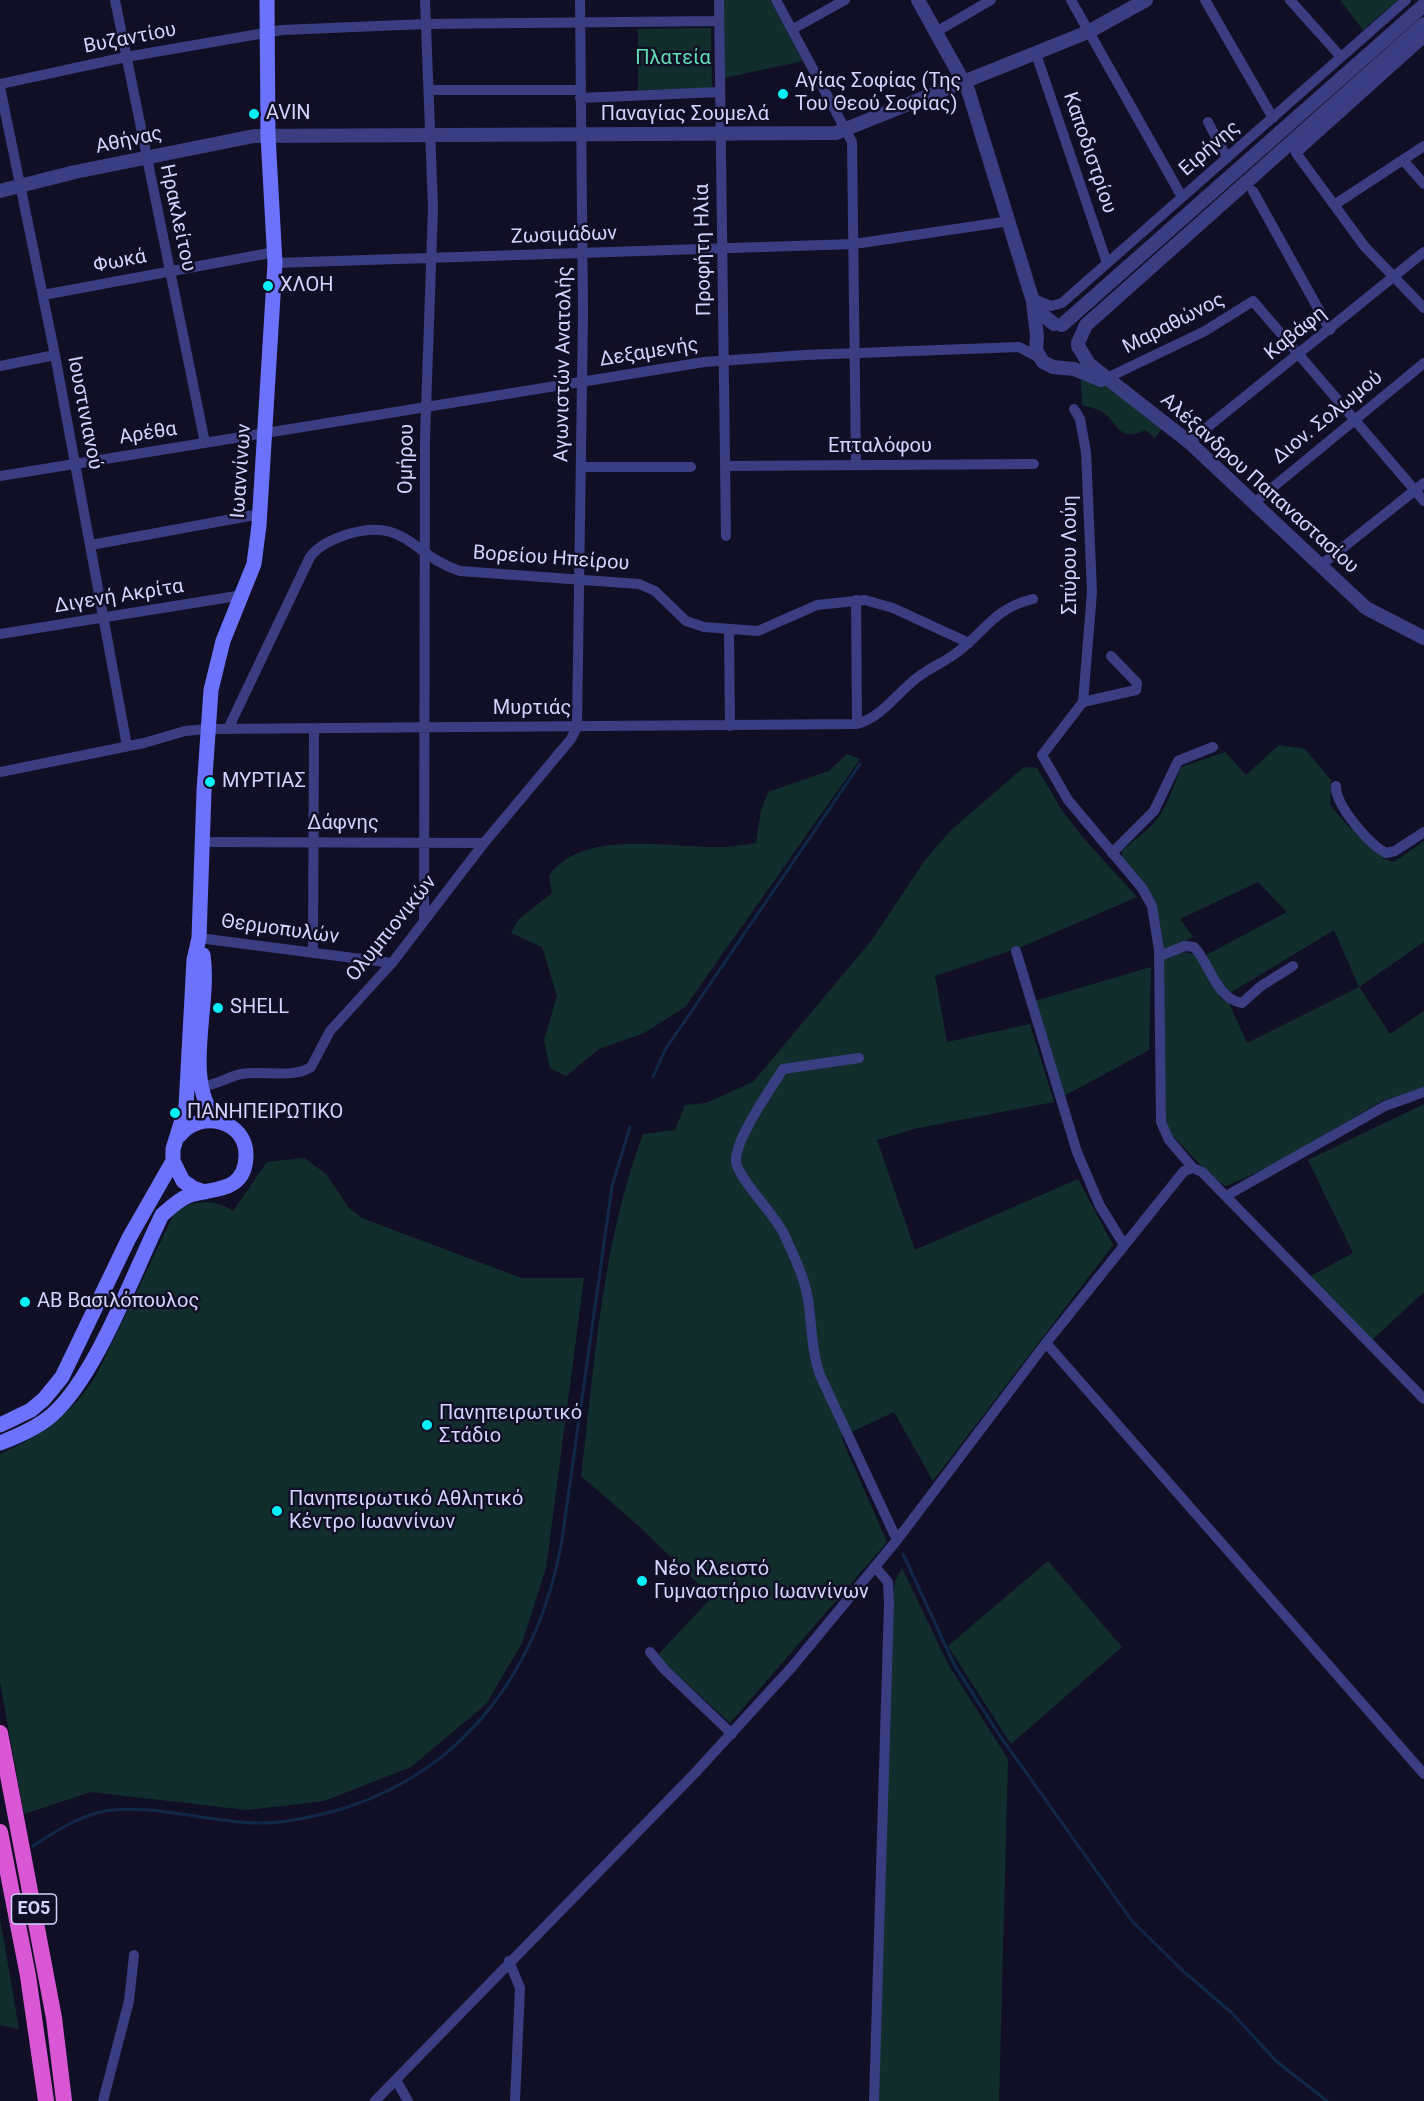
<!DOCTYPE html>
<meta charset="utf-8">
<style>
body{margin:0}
canvas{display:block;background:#110f25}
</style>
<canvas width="1424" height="2101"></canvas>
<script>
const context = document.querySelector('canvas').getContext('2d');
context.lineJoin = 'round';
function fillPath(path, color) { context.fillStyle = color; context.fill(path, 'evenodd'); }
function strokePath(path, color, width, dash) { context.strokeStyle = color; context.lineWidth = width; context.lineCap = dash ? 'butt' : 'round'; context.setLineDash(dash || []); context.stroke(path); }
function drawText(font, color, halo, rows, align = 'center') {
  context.font = font + ' Roboto,sans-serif'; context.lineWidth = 5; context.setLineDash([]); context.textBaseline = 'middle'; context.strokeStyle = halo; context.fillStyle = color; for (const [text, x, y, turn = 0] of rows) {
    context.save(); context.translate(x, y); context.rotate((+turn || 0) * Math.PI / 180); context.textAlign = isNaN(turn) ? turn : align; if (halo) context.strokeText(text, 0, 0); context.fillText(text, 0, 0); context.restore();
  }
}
fillPath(new Path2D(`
 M723,0H770L803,61L724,78Z
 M1340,0H1398L1363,30Z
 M711,28L712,88L638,90V29Z
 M1080,363L1162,429L1155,438L1145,430C1118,444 1119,422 1101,411C1095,408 1088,407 1082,405Z
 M1279,745L1305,749L1331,780L1330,805L1350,828L1353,826L1384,859L1394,862L1424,841V942L1359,987L1390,1034L1424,1011V1087L1382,1101L1271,1166L1226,1186L1213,1178L1169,1132L1163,1108L1162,959L1183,952L1196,955L1221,999L1229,1003L1247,1043L1359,987L1334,930L1225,996L1206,955L1287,912L1258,882L1180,919L1193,937L1163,952C1161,904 1151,894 1122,858V851C1132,841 1146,832 1154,823C1168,807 1173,786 1181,767L1225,752L1246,775Z
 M847,754L860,759L685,1007L644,1033L599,1049L566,1076L550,1068L544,1040L557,996L542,947L511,933L519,919L552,893L549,876C581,828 670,848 720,847C732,847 744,845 756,843L761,810L768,792L829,771Z
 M1024,767L1037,768L1063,812L1085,840L1137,897L1019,948L935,976L947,1042L1030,1024L1054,1102L918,1128L877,1140L915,1250L1078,1179L1113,1245L933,1481L894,1412L841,1437L887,1542L730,1723L657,1656L712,1597L641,1528L581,1476C595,1361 602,1243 643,1134L675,1130L685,1105L706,1103L753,1082L871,941L923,863L949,832Z
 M1151,967L1149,1050L1064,1096L1035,1001Z
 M1424,1104V1292L1372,1340L1309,1277L1353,1253L1308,1160Z
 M304,1158L326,1174L349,1208L362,1218L521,1278H584L546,1568L522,1643L486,1704L411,1767L324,1801L247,1810L91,1792L24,1814L0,1682V1454C41,1436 73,1413 97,1374L174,1214C192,1199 215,1199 233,1211L267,1162Z
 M1048,1561L1122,1647L1011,1744L948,1646Z
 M902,1568L949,1666L1008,1759L999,2101H878L893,1600L895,1581Z
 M0,1918L19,2029L0,2025Z`), '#122e2c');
strokePath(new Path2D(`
 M653,1077L665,1050L860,764
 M903,1554L955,1666L1000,1736L1132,1921L1183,1971L1231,2012L1276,2061L1327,2101
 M33,1846C53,1833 74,1819 97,1813C140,1801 209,1822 255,1823C285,1824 317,1816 345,1808C469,1768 540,1665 562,1540L612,1186L630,1127`), '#0f2849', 3);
strokePath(new Path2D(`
 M115,0L205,443
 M719,0L726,536
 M776,0L852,142L856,465
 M1071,0L1182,197
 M1205,0L1273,118
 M1290,0L1340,56
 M793,29L845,0
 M936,32L991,0
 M1424,38L1296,153L1365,247L1424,308
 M1036,54L1107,263
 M0,84L126,57L282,30L425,24L719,21
 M0,87L55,355L127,746
 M429,90H580
 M580,98L719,92
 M1208,122L1227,158
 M1403,160L1424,184
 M1253,191L1330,330
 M1334,205L1424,146
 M275,263L854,244L1010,221
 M43,295L275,252
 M1034,299L1051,306L1062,303L1406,0
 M0,366L55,355
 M1107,378L1205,331L1253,301L1424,501
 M1074,409L1080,419L1086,452L1092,592L1083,702
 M1189,442L1424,252
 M726,466L1034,464
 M581,467H691
 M0,476L704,362L805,355L1019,347L1038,357
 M1255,502L1424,363
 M91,545L260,514
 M1321,565L1424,483
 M856,600L857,724
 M729,630L730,726
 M0,634L243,595
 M1111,656L1137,683L1136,690L1083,702L1042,755L1068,800L1142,888L1152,906L1159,950L1161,1122L1169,1140L1193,1168
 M228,729L310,557C319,545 332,540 345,535C406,515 412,556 460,571L639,584L655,591L686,621L704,627L758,631L817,605L865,600L893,608L969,643
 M0,772L144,743L185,731L207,729L857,724C881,717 894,697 912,682C925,670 941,664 955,654C985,632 994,608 1033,599
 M1336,786C1335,805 1369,844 1386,853L1395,851L1424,832
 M201,842L484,843
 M1112,853L1154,811L1178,761L1213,747
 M424,919L425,439L433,207L425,0
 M199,938L392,963
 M1016,951L1077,1152L1100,1206L1123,1243
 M313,953L314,729
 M1159,956L1185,946L1194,947C1211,965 1216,999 1242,1003L1261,986L1293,966
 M859,1058L783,1069C771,1089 734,1140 736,1162C738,1178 775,1215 784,1234C793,1254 804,1276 808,1299C812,1324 811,1350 820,1375L897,1540
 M201,1086C217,1086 226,1077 241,1074C262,1070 293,1079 311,1067L330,1031L392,963L484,843L571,739L577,727L583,313L580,0
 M1226,1196L1385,1106L1424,1092
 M1046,1343L1424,1774
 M650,1652L665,1670L732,1734
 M509,1961L520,1988L515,2101
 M396,2080L408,2101
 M103,2101L129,2001L134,1955
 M375,2101L695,1773L792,1667L897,1540L1046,1343L1184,1171L1193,1168L1202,1172L1424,1399
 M874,2101L889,1603L888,1582L875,1567`), '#3b3d83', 10);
strokePath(new Path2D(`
 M918,0L968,90L1032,298L1044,316L1054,324
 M0,191L75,172L254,136L836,133L1088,32L1146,0
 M1033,302L1037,336L1036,350L1043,362L1053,367L1074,369L1101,380
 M1062,325L1424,5
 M1078,343L1086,325L1424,24
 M1078,346L1089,364L1189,442L1366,608L1424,638`), '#3b3d83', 14);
strokePath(new Path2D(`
 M203,955C211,1006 182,1077 216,1120
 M205,1192L193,1188L183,1181L173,1161V1149L186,1107L194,960L199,938L204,791L211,690L223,641L254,564L259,525L275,263L268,136L267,0
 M0,1425L31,1410L44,1399L62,1377L129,1238L173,1161
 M0,1443C18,1436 37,1428 52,1415C97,1375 134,1271 162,1215C170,1208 178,1200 188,1196C212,1187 245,1194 246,1156C247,1120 200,1109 180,1135`), '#6c72fc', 15);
strokePath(new Path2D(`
 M0,1733L54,2018L64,2101
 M0,1832L28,1976L46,2101`), '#d956d5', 16);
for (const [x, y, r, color] of [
 [783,94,6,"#04f1f9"],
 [254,114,6,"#04f1f9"],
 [268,286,6,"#04f1f9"],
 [210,782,6,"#04f1f9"],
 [218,1008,6,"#04f1f9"],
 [175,1113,6,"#04f1f9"],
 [25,1302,6,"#04f1f9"],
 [427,1425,6,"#04f1f9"],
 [277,1511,6,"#04f1f9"],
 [642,1581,6,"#04f1f9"]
]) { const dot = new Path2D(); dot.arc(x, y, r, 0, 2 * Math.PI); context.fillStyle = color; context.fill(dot); strokePath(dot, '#110f25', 2); }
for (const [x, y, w] of [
 [34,1909,45]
]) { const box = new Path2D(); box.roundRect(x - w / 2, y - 15, w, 30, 4.5); context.fillStyle = '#110f25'; context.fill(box); strokePath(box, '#d5d3fe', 1.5); }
drawText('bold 18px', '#d5d3fe', null, [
 ["ΕΟ5",34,1909]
]);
drawText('20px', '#d5d3fe', '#110f25', [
 ["Βυζαντίου",130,39,-11],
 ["Παναγίας Σουμελά",685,115],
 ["Αθήνας",129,141,-12],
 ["Ειρήνης",1210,149,-41],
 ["Καποδιστρίου",1089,153,71],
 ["Ηρακλείτου",177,218,78],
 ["Ζωσιμάδων",564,236,-2],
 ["Προφήτη Ηλία",704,250,-91],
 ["Φωκά",120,262,-11],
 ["Μαραθώνος",1174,324,-27],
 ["Καβάφη",1296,334,-39],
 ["Δεξαμενής",649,353,-9],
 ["Αγωνιστών Ανατολής",564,364,-89],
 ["Ιουστινιανού",84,413,79],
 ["Διον. Σολωμού",1328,418,-39],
 ["Αρέθα",148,434,-9],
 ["Επταλόφου",880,447],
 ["Ομήρου",407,459,-89],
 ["Ιωαννίνων",242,471,-86],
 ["Αλέξανδρου Παπαναστασίου",1259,484,42],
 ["Σπύρου Λούη",1071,555,-90],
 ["Βορείου Ηπείρου",551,559,4],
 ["Διγενή Ακρίτα",119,597,-9],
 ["Μυρτιάς",532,709],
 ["Δάφνης",343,824],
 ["Ολυμπιονικών",392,929,-51],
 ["Θερμοπυλών",280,930,8]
]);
drawText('20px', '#60deb6', '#110f25', [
 ["Πλατεία",673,59]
]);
drawText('20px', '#d5d3fe', '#110f25', [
 ["Αγίας Σοφίας (Της",795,82],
 ["Του Θεού Σοφίας)",795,105],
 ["AVIN",266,114],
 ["ΧΛΟΗ",280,286],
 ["ΜΥΡΤΙΑΣ",222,782],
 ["SHELL",230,1008],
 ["ΠΑΝΗΠΕΙΡΩΤΙΚΟ",187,1113],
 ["ΑΒ Βασιλόπουλος",37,1302],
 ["Πανηπειρωτικό",439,1414],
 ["Στάδιο",439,1437],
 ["Πανηπειρωτικό Αθλητικό",289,1500],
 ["Κέντρο Ιωαννίνων",289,1523],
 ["Νέο Κλειστό",654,1570],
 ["Γυμναστήριο Ιωαννίνων",654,1593]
], 'left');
</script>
